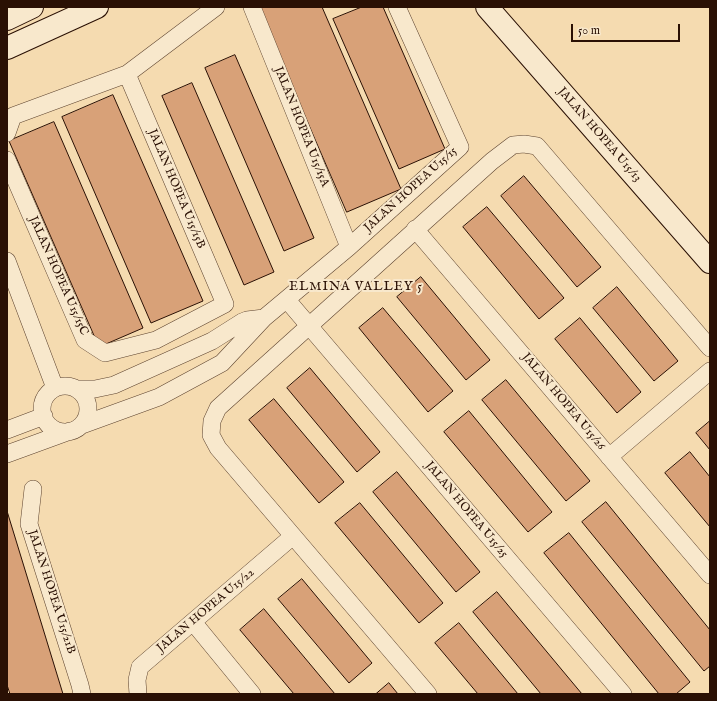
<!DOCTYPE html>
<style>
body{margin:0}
#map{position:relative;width:717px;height:701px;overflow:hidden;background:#f5dbb0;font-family:"IM FELL English",serif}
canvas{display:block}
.frame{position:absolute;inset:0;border:8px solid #2a1004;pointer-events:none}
.scale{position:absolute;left:571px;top:24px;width:109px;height:18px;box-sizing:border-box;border:2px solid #2a1004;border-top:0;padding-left:5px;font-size:12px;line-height:14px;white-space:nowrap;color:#2a1004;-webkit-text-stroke:3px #f8e8cc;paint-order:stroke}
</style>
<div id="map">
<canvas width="717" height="701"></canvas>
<div class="frame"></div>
<div class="scale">50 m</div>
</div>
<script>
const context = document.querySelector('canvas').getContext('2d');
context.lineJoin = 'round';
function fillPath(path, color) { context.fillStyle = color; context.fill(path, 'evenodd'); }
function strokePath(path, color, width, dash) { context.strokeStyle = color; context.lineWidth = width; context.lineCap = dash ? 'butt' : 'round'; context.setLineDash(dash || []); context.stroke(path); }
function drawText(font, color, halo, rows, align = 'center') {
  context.font = font + ' "IM FELL English",serif'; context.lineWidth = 4; context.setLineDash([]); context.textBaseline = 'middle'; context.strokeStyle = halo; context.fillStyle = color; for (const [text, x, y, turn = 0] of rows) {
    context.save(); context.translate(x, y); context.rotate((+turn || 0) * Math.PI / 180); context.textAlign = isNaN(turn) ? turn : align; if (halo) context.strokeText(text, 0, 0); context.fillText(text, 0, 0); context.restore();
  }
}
const building = new Path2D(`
 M258,7H322L401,189L347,212Z
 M362,7H383L445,149L399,169L333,19Z
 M235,55L314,238L284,251L205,68Z
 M192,83L274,272L244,285L162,96Z
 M113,95L203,301L151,323L62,117Z
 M54,122L143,328L99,347L9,141Z
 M524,176L601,267L577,287L501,196Z
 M487,207L564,298L539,319L463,227Z
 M421,277L490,360L466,380L397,297Z
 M617,287L678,361L654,381L593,308Z
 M383,308L453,391L428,412L359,328Z
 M580,318L641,392L617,413L555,339Z
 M310,368L380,452L357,472L287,388Z
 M506,380L590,481L566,501L482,400Z
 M274,399L344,482L319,503L249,420Z
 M469,411L552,512L528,532L444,432Z
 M710,421V450L696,433Z
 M690,452L710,477V527L665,473Z
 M397,472L480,572L456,592L373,492Z
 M606,502L710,630V666L704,671L582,522Z
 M360,503L443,603L419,623L335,523Z
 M7,511L63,694H10L7,685Z
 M569,533L690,682L676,694H659L544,553Z
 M302,579L372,663L349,683L278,599Z
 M497,592L582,694H541L473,612Z
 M264,609L335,694H294L240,630Z
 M459,623L518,694H478L435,643Z
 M389,683L398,694H376Z`);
fillPath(building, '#d8a178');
strokePath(building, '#2a1004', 1);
const street = new Path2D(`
 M252,7L349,247
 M7,133L13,116L127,74L216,7
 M7,160L85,340L105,353L156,340L225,304L127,74
 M415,229L710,575
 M7,261L55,388
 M287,300L623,694
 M42 409a23 23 0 1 1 46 0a23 23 0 1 1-46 0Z
 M76,389H95L114,385L212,341L242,322L247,320L264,318
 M82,425L159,397L222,363L264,318L349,247L460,147L397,7
 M7,430L44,416
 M7,454L70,431
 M609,457L710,371
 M33,489L29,524L80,685L82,694
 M193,622L252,694
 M138,694L137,680L140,667L293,536
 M428,694L218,448L211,435L212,421L218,408L492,161L513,145L524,144L537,146L710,348`);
const secondary = new Path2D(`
 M487,7L710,262
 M7,19L32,7
 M7,48L97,7`);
strokePath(street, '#5d432f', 18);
strokePath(secondary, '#2a1004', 24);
strokePath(street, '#f8e8cc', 17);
strokePath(secondary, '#f8e8cc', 22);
drawText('12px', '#2a1004', '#f8e8cc', [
 ["JALAN HOPEA U15/15A",301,127,68],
 ["JALAN HOPEA U15/13",599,135,49],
 ["JALAN HOPEA U15/15B",176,189,67],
 ["JALAN HOPEA U15/15",411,190,-42],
 ["JALAN HOPEA U15/15C",58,276,66],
 ["JALAN HOPEA U15/26",563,402,50],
 ["JALAN HOPEA U15/25",466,510,50],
 ["JALAN HOPEA U15/21B",51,592,72],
 ["JALAN HOPEA U15/22",206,611,-40]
]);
context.letterSpacing = '1px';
drawText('13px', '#2a1004', '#f8e8cc', [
 ["ELMINA VALLEY 5",356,287]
]);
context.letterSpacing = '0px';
</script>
